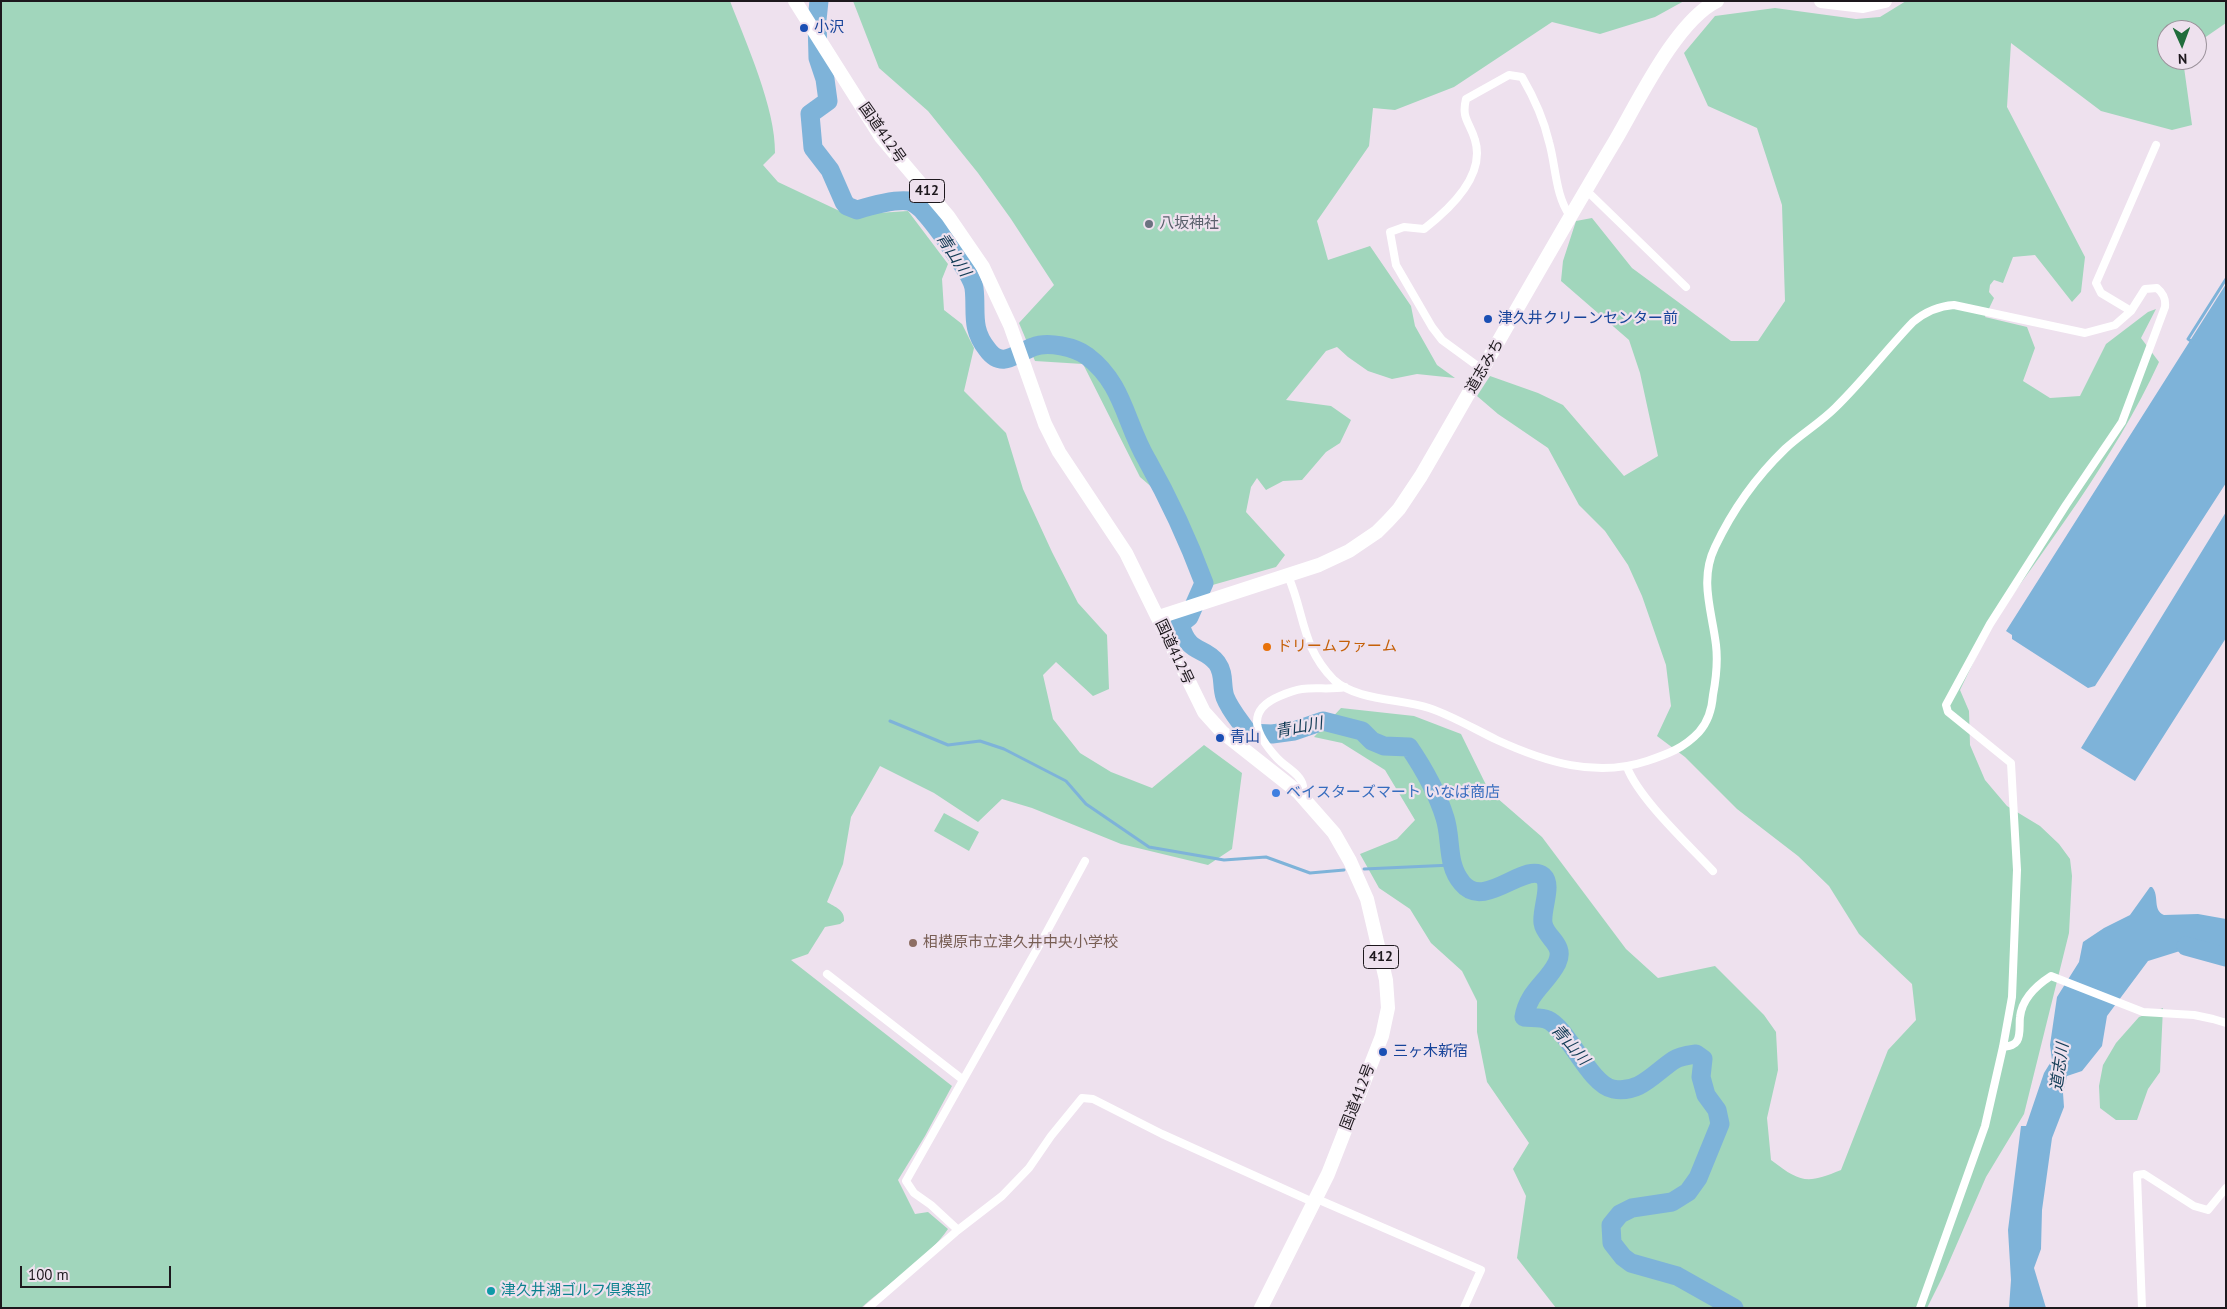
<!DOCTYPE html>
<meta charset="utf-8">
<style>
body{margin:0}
#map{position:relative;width:2227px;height:1309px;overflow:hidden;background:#eee1ee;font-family:"PT Sans",sans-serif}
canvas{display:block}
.frame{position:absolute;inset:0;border:2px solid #1d181d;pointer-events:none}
.north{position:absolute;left:2157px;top:20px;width:50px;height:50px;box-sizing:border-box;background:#eee1ee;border:1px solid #9a919a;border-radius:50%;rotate:178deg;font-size:14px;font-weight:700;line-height:20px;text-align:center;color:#1d181d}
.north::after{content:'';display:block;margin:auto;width:18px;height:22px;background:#216d3c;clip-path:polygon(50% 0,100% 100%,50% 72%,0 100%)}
.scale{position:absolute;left:20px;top:1266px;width:151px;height:22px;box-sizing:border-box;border:2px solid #1d181d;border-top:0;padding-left:6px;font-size:15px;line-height:18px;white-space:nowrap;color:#1d181d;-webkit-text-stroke:4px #eee1ee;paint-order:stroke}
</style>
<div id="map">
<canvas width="2227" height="1309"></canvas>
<div class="frame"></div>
<div class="north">N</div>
<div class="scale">100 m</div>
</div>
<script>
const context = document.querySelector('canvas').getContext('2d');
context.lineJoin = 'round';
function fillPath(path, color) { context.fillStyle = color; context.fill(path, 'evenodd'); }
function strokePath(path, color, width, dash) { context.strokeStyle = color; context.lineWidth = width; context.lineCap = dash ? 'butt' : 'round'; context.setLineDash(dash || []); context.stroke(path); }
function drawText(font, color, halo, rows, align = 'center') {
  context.font = font + ' "PT Sans","Noto Sans JP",sans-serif'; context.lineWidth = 4.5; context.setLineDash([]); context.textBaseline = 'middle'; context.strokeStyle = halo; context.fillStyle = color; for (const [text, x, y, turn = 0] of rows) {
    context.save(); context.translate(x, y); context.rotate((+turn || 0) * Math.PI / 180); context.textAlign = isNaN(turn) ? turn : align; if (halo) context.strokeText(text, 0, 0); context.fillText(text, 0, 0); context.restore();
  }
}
fillPath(new Path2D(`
 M1,1H730C746,43 776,109 775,153L763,165L778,182L848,215L908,211L948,264L942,279L944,310L962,324L974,348L964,391L1006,433L1023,489L1052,552L1078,603L1107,635L1109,689L1093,696L1056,662L1043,675L1053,719L1080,753L1111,772L1152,788L1204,745L1242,773L1232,849L1208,865L1121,844L1032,808L1002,799L978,822L934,793L880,766L851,817L843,864L827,902C835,907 845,910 844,921L840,924L825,927L808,954L791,960L952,1086L925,1136L898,1180L915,1214L928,1212L948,1229C929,1257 888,1284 861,1308H1Z
 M853,1H1684L1655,17L1600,34L1552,22L1454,87L1395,110L1373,108L1369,146L1317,221L1328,260L1370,246L1411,306L1415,326L1437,365L1455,378L1417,374L1392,379L1368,371L1348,357L1337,347L1326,351L1286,400L1331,406L1351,420L1340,443L1326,452L1302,480L1283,481L1266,490L1257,478L1251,487L1246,512L1285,555L1276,567L1209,586L1178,510L1140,477L1083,364L1035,361L1019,323L1054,285L1011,219L978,173L928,111L879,68Z
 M1906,1H2226V23L2197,43V30H2167V60H2183L2192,125L2172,130L2101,111L2011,43L2007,107L2085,257L2081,292L2072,302L2035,255L2013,257L2003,283L1994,280L1990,285L1989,292L1994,298L1985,317L2027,327L2035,348L2023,381L2050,398L2080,396L2106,344L2148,312L2156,309L2141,338L2159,362C2114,460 2045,547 1984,636L1976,657L1960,690L1969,711L1970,745L1985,780L2007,806L2040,826L2059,844L2070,859L2072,876L2069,933L2024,1114L1986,1177L1943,1276L1927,1308H1556L1517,1258L1526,1196L1513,1169L1529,1143L1487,1082L1477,1032V1001L1462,971L1431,943L1410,909L1379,888L1360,854L1397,839L1415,820L1385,770L1342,743L1314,737L1341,708L1414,716L1461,734L1489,791L1542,837L1626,949L1658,978L1715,966L1764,1015L1776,1032L1778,1070L1767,1118L1771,1160C1801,1183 1807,1184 1841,1170L1888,1050L1916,1020L1912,984L1859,934L1829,886L1798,856L1737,809L1685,757L1657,736L1671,706L1666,665L1642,596L1628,565L1605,531L1579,505L1548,448L1498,414L1477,396L1490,376L1538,393L1563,405L1624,476L1658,456L1640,373L1629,340L1561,281L1563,261L1576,221L1592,218L1632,268L1731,341H1758L1785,301L1782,205L1757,128L1708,106L1684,53L1715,16L1775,8L1856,19L1880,17Z
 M944,813L979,832L969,851L934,831Z
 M2163,1008L2160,1072L2148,1089L2137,1120H2116L2100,1108L2099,1086L2103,1065L2116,1043L2139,1017Z`), '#a1d6bc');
fillPath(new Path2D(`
 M2226,284V483L2095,686L2088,688L2012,639V635L2006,631Z
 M2226,512V638L2135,781L2081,748Z
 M2150,887H2152C2160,896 2152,910 2164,915L2198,914L2226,919V955L2180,951L2148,961L2107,1016L2102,1046L2082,1071L2067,1076L2063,1093L2064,1107L2052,1138L2042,1210L2041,1249L2034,1268L2046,1308H2009L2011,1280L2008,1230L2021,1126H2026L2044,1073L2052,1060L2050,1045L2057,997L2079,962L2083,942L2104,928L2130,915Z`), '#7eb3d9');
strokePath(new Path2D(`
 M2191,341L2188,339L2226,279
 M890,721L948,745L980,741L1004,749L1066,781L1086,804L1149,847L1224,860L1266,857L1310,873L1344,870
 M1364,869L1452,865`), '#7eb3d9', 3);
strokePath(new Path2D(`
 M819,1L817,20L818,58L825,79L828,101L810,114L813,148L830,170L844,202L847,206L857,210C870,206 895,199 909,201C913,202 921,208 924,212C935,224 972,274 974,288C977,311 970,328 987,349C1002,370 1016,353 1033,347C1048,341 1075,347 1087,356C1124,384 1125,423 1147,460C1169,499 1188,540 1204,583L1189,617L1180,624C1189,656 1203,645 1217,663C1225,674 1221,685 1225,697C1230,710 1240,721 1248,733L1272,734L1294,731L1323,721L1362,731L1372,741L1384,746L1409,747C1424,769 1437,792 1445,818C1452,840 1446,864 1462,883C1484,911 1525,861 1543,876C1553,885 1541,909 1543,923C1545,938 1566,944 1557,963C1547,983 1528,992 1524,1017C1531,1018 1541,1017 1548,1020C1567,1028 1590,1085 1613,1089C1640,1094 1654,1073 1674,1060C1680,1056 1689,1055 1696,1054L1703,1059L1701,1077L1706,1095L1717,1110L1720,1124L1698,1178L1688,1192L1672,1202L1632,1208L1620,1214L1611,1225L1612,1243L1623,1257L1631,1263L1677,1276L1734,1308
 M2186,946L2226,957`), '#7eb3d9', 19);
strokePath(new Path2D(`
 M1586,190L1686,287
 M2131,311L2101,293L2096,283L2156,145
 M1483,370L1442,340L1432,327L1396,265L1390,232L1404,227L1424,229C1450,209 1486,176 1475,140C1470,122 1461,119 1466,99L1509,75L1522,77C1533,96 1544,120 1549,142C1556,166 1555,195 1570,216
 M1288,576C1305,614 1301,647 1334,680C1355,700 1401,699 1429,708C1453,716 1474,729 1497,740C1545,762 1596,778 1647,761C1668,754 1684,748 1699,732C1708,722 1712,708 1713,695C1716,679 1718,662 1716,645C1712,611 1699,580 1715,547C1732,511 1756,477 1785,449C1801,434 1820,423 1835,408C1863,381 1886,350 1913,322C1925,312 1938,306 1954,305L2085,333L2115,325L2131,311L2145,289L2157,288C2163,293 2166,298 2165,307L2122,422L2066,505L1990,624L1946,705L1948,712L1953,716L2011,763L2017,870L2012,997L2003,1047L1985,1126L1920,1308
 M1627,767C1639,799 1689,845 1713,871
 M1298,792L1303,786C1301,774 1285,767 1277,758C1256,735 1244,711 1280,696C1287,693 1295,690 1302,689C1316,687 1330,690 1345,687
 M827,974L962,1079
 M2003,1047C2008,1046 2014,1046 2017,1041C2021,1035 2019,1024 2020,1017C2022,999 2037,985 2051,976L2143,1012L2194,1015L2213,1019L2226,1023
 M1317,1199L1481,1270L1464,1308
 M958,1230L931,1205L914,1193L906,1181L1045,935L1085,861
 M868,1308L958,1230L1002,1196L1029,1168L1051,1136L1082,1098L1093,1099L1162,1134L1315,1203
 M2142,1308L2137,1175L2144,1174L2194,1206L2208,1210L2226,1188`), '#fff', 8);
strokePath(new Path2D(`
 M795,1L881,137L948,216L983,267L1010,325L1045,424L1059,452L1126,553L1204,712L1222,732L1298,792L1334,833L1350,861L1367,899L1386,980L1388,1008L1382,1036L1328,1174L1261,1308
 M1821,1L1863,6L1885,1
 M1159,617L1319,565L1349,551L1377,532L1388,521L1399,509L1421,476C1486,364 1549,251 1615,141C1638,102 1676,21 1717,1`), '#fff', 14);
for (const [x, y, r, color] of [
 [804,28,5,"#1a4fb4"],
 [1149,224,5,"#6b7280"],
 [1488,319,5,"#1a4fb4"],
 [1267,647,5,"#e8710a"],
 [1220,738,5,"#1a4fb4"],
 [1276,793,5,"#3f7fe0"],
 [913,943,5,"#8d6e63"],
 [1383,1052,5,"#1a4fb4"],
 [491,1291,5,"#0f9aa8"]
]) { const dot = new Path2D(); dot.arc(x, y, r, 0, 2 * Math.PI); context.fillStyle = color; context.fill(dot); strokePath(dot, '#eee1ee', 2); }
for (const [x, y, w] of [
 [927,191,35],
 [1381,957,35]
]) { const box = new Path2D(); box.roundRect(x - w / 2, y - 11.5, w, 23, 4); context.fillStyle = '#eee1ee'; context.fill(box); strokePath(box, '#1d181d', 1); }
drawText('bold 14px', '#1d181d', null, [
 ["412",927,191],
 ["412",1381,957]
]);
drawText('15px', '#164399', '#eee1ee', [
 ["小沢",814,28],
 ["津久井クリーンセンター前",1498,319],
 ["青山",1230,738],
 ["三ヶ木新宿",1393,1052]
], 'left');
drawText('15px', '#1d181d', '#eee1ee', [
 ["国道412号",882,133,55],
 ["道志みち",1485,366,-60],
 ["国道412号",1174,652,65],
 ["国道412号",1358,1097,-69]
]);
drawText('15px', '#5b616d', '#eee1ee', [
 ["八坂神社",1159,224]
], 'left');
drawText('15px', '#c56008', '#eee1ee', [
 ["ドリームファーム",1277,647]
], 'left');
drawText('15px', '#366cbe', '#eee1ee', [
 ["ベイスターズマート いなば商店",1286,793]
], 'left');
drawText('15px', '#785e54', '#eee1ee', [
 ["相模原市立津久井中央小学校",923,943]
], 'left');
drawText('15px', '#0d838f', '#eee1ee', [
 ["津久井湖ゴルフ倶楽部",501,1291]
], 'left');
drawText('italic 16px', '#103a54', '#eee1ee', [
 ["青山川",953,255,57],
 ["青山川",1299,728,-11],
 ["青山川",1570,1045,49],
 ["道志川",2060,1067,-82]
]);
</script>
